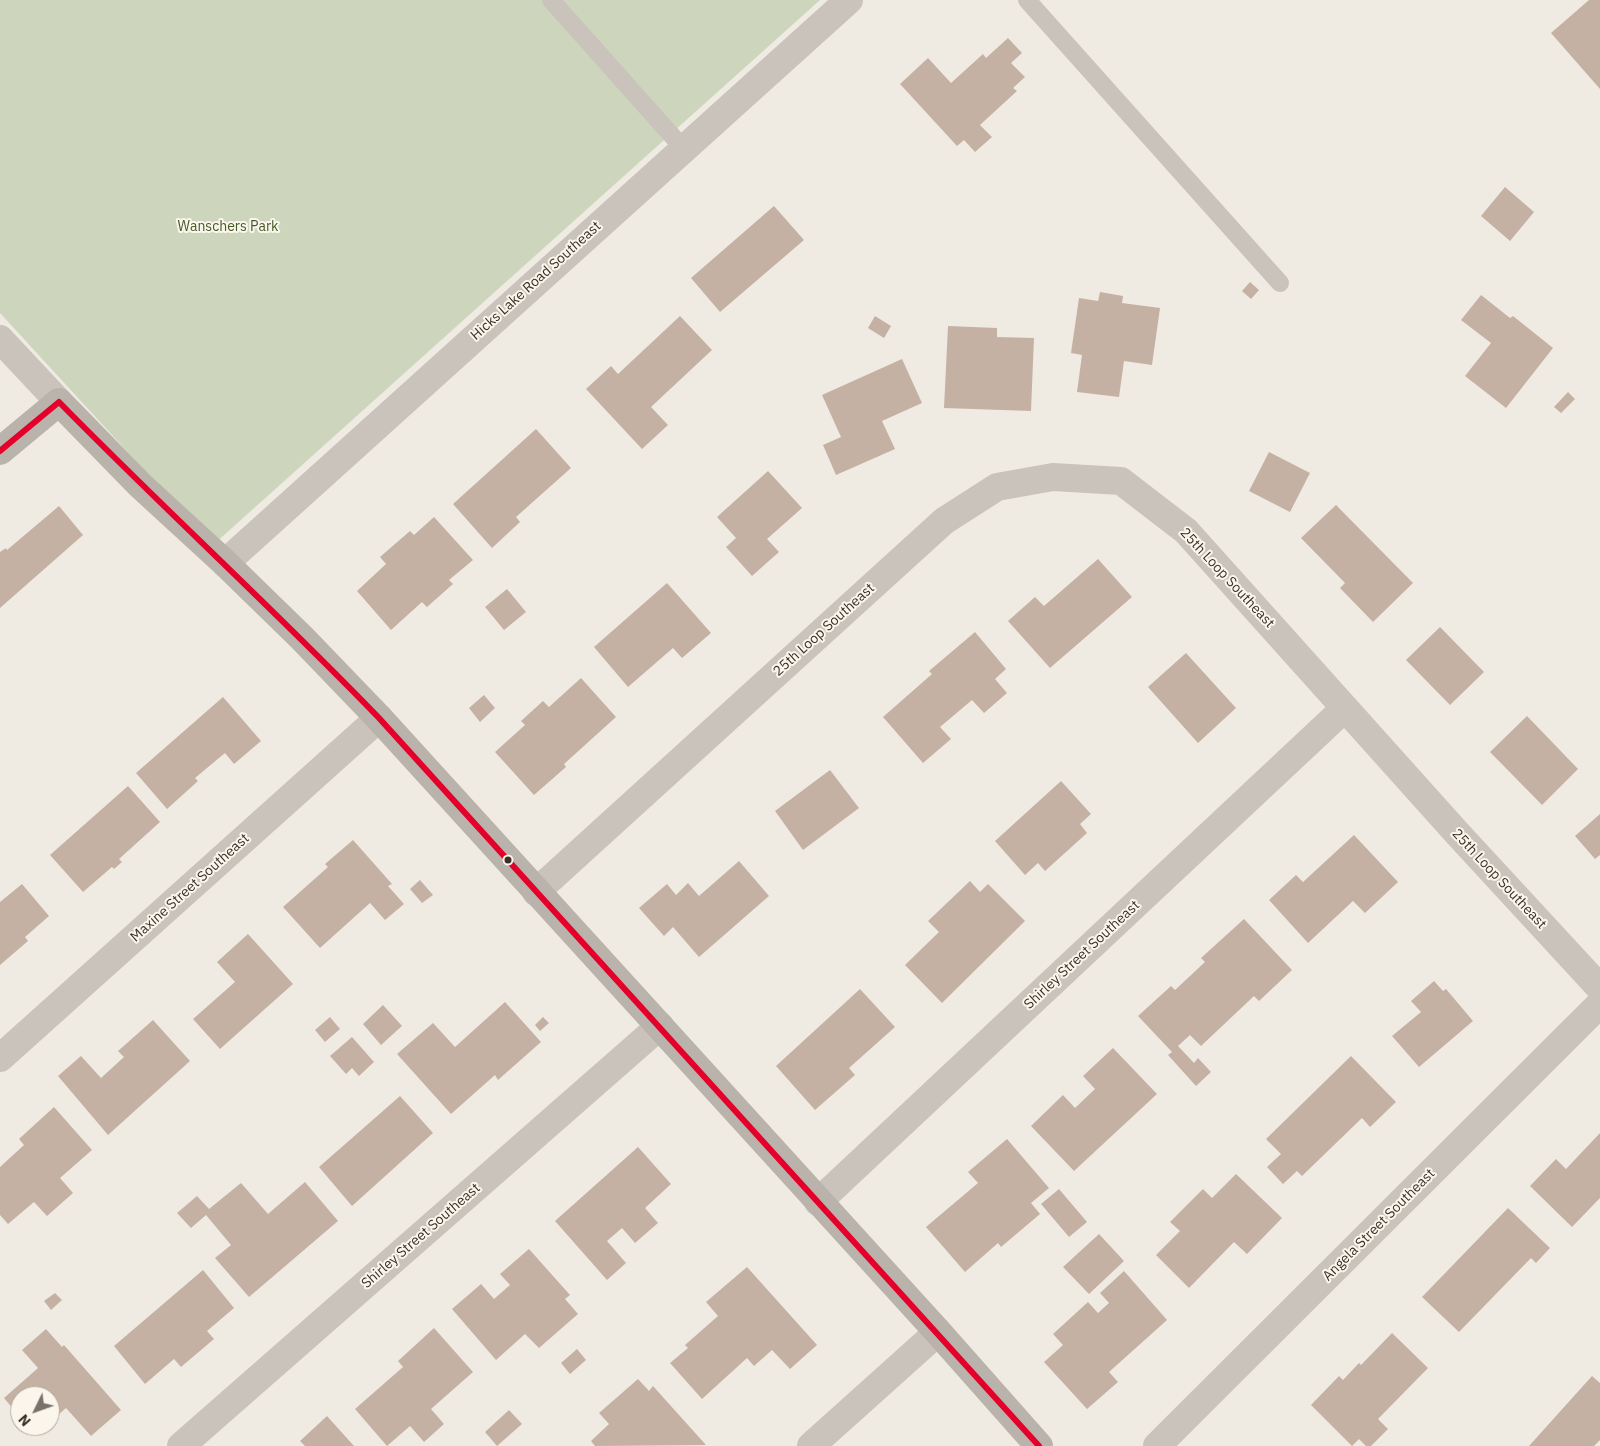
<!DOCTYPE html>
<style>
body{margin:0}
#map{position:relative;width:1600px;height:1446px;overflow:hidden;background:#efebe3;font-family:"IBM Plex Sans",sans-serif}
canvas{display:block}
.north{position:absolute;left:10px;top:1386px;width:50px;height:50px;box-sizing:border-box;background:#fbf6eb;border:1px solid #aea79d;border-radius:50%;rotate:228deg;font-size:14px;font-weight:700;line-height:20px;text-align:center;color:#3a3029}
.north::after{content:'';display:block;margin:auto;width:18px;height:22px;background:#79716a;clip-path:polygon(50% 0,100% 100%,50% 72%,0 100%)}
</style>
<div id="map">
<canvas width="1600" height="1446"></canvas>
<div class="north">N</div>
</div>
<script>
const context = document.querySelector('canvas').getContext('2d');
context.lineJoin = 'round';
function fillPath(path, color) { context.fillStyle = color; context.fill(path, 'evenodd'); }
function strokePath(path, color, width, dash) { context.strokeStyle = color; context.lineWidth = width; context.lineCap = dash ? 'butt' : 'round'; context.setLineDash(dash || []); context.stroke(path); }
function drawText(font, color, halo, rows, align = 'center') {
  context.font = font + ' "IBM Plex Sans",sans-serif'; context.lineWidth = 4; context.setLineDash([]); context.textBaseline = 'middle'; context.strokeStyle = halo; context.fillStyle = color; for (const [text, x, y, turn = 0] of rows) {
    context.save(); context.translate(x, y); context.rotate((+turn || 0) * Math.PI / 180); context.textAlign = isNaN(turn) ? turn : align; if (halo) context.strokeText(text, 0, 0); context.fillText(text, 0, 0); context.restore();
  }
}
fillPath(new Path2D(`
 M0,0H820L213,545L0,313Z`), '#cdd6bc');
fillPath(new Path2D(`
 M1589,0H1600V89L1551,33Z
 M1008,38L1022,53L1011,63L1025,77L1013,88L1017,91L980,125L992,137L975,152L964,140L957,146L900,84L928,58L951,83L983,54L986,58Z
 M1505,187L1534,212L1510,241L1481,216Z
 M774,206L804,240L720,312L691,278Z
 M1250,282L1259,290L1251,299L1242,291Z
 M1100,292L1123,296L1122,303L1160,308L1152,365L1124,361L1119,397L1077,392L1082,355L1071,353L1079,298L1098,301Z
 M1481,295L1510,318L1513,316L1553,348L1506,408L1465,376L1491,343L1461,320Z
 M680,316L712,350L651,407L668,425L642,449L586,389L611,366L618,374Z
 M875,316L891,326L884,338L868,328Z
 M948,326L997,328V337L1034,338L1031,411L944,408Z
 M902,359L922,403L882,421L895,449L836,475L823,445L841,437L822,395Z
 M1568,392L1575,399L1561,413L1554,407Z
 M536,429L571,468L516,517L520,522L492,548L453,504Z
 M1269,452L1310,473L1290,512L1249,491Z
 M768,471L802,508L767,539L779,552L752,576L726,547L736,538L717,517Z
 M1336,505L1413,583L1373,622L1340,588L1345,583L1301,538Z
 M59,506L83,535L0,608V552L6,548L7,550Z
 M434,517L473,560L449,580L453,584L427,607L422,602L391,630L357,591L386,564L380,557L410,531L414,535Z
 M1098,559L1132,597L1050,668L1008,621L1035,597L1044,606Z
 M667,583L711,633L682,658L673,648L628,687L594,647Z
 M507,589L526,612L504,630L485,607Z
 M1440,627L1484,672L1450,705L1406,660Z
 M975,632L1006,669L995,679L1007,693L984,713L972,700L940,727L951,739L923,763L883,717L932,674L929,671Z
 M1186,653L1236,708L1198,743L1148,687Z
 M581,678L616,717L564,764L566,767L534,795L495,752L525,725L521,721L543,701L549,707Z
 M484,695L495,708L480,722L469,708Z
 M223,697L261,741L234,764L225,753L195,778L198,781L167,809L136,773Z
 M1527,716L1578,769L1542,805L1490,752Z
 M830,770L859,808L803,850L775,811Z
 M1061,781L1091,814L1080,824L1087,833L1045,871L1038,863L1025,875L995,841Z
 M128,786L160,822L119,859L122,862L114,869L112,867L83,892L50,855Z
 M1600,814V855L1595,859L1575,836Z
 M1354,835L1398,882L1365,913L1353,901L1308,943L1269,900L1296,875L1303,882Z
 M353,840L392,884L388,886L404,904L385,920L370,903L320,948L283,907L328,867L325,864Z
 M739,861L769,896L699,957L673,927L664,936L639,908L667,884L676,895L688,883L699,896Z
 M420,880L433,895L422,903L410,889Z
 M970,881L980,892L988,884L1025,921L942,1003L905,965L939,932L928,921Z
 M22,884L49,916L25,937L28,941L0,965V902Z
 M1244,919L1292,970L1259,1001L1254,996L1201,1046L1190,1035L1178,1046L1194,1063L1198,1058L1211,1072L1196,1086L1168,1055L1172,1052L1138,1016L1171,986L1175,990L1205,962L1201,958Z
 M248,934L293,984L220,1049L193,1019L235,982L217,962Z
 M1434,981L1443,991L1446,989L1473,1021L1419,1067L1392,1036L1421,1012L1411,1001Z
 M860,989L895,1027L849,1068L855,1075L815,1110L776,1066Z
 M505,1002L541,1042L498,1080L495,1075L451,1114L397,1054L433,1023L455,1047Z
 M383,1005L402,1026L381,1045L363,1024Z
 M330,1017L340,1029L325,1042L315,1030Z
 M543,1017L549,1023L540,1031L535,1025Z
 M153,1020L190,1061L108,1135L58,1076L81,1056L101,1078L124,1057L118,1051Z
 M352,1037L374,1062L359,1076L352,1068L346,1074L330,1056Z
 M1113,1048L1157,1094L1074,1171L1031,1126L1063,1095L1075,1108L1095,1089L1083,1076Z
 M1351,1056L1396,1102L1370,1127L1362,1118L1302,1176L1297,1171L1283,1184L1267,1167L1281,1154L1266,1139Z
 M400,1096L433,1133L352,1206L319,1167Z
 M54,1107L92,1150L60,1178L73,1193L47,1216L34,1202L8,1224L0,1215V1167L24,1145L19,1139Z
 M1600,1133V1198L1572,1227L1530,1186L1556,1159L1566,1169Z
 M1007,1139L1049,1188L1031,1203L1040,1214L1001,1247L998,1243L965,1272L926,1227L978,1183L968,1172Z
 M638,1147L671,1184L645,1208L658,1223L635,1243L622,1228L607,1241L626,1263L607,1280L555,1221Z
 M1236,1174L1282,1218L1247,1254L1234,1242L1189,1288L1156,1255L1180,1231L1170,1222L1203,1189L1212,1198Z
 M305,1182L338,1221L249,1297L215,1258L231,1245L206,1215L191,1228L177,1213L197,1196L209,1209L241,1183L268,1214Z
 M1059,1189L1087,1222L1069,1237L1041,1204Z
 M1508,1208L1550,1248L1536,1263L1531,1258L1459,1332L1422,1297Z
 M1099,1234L1124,1261L1089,1294L1063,1267Z
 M529,1249L570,1295L565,1299L578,1314L539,1348L525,1334L496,1360L452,1309L481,1284L494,1299L510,1285L500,1274Z
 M747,1267L817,1345L790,1369L772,1350L754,1366L747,1358L702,1399L670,1363L688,1348L685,1345L718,1316L706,1302Z
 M203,1270L234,1308L207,1331L214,1339L181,1367L174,1359L145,1384L114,1346Z
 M1124,1271L1167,1320L1109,1372L1118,1382L1087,1409L1044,1362L1063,1345L1053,1334L1088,1302L1098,1313L1109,1303L1100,1293Z
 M55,1293L62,1300L51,1310L44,1301Z
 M434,1328L473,1372L431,1409L444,1424L424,1442L410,1426L387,1446L355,1409L403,1367L398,1361Z
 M46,1329L62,1347L64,1345L121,1410L91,1436L66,1408L50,1422V1396H20V1417L4,1398L38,1368L22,1350Z
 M1392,1333L1428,1368L1378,1419L1388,1429L1371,1446H1366L1359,1439L1352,1446L1311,1405L1339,1376L1343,1380L1359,1363L1361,1365Z
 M577,1349L586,1360L570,1374L561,1363Z
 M1592,1376L1600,1383V1440L1594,1446H1529Z
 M638,1379L649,1391L653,1386L706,1445L595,1446L591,1441L609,1424L599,1413Z
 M509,1410L522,1424L497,1446L485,1432Z
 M327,1416L354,1446H305L300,1441Z
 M28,1426H46L36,1435Z`), '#c4b1a3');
strokePath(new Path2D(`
 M551,0L683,148
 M1027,0L1280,283`), '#c9c3bb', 18);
strokePath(new Path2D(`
 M0,339L59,402
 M225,563L849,0
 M536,892L944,521L997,487L1053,477L1121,481L1186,531L1457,833L1600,988
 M0,1058L379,718
 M818,1202L1345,708
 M181,1446L660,1026
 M811,1446L938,1332
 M1157,1446L1600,1004`), '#c9c3bb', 28);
strokePath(new Path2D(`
 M0,451L59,402L140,485L225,563L302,638L379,718L938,1332L1039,1446`), '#b9b3ac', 28);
strokePath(new Path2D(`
 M0,451L59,402C164,509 275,610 379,718L1039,1446`), '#e4002b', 6);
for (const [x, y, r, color] of [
 [508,860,4.5,"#3a3029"]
]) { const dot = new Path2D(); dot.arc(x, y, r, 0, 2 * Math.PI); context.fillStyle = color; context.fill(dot); strokePath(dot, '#fbf6eb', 2); }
drawText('14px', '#435a2a', '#fbf6eb', [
 ["Wanschers Park",228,227]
]);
drawText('14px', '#3a3029', '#fbf6eb', [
 ["Hicks Lake Road Southeast",536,281,-42],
 ["25th Loop Southeast",1227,578,47],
 ["25th Loop Southeast",824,630,-42],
 ["25th Loop Southeast",1499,879,47],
 ["Maxine Street Southeast",190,888,-42],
 ["Shirley Street Southeast",1082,955,-43],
 ["Angela Street Southeast",1379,1225,-45],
 ["Shirley Street Southeast",421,1236,-41]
]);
</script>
